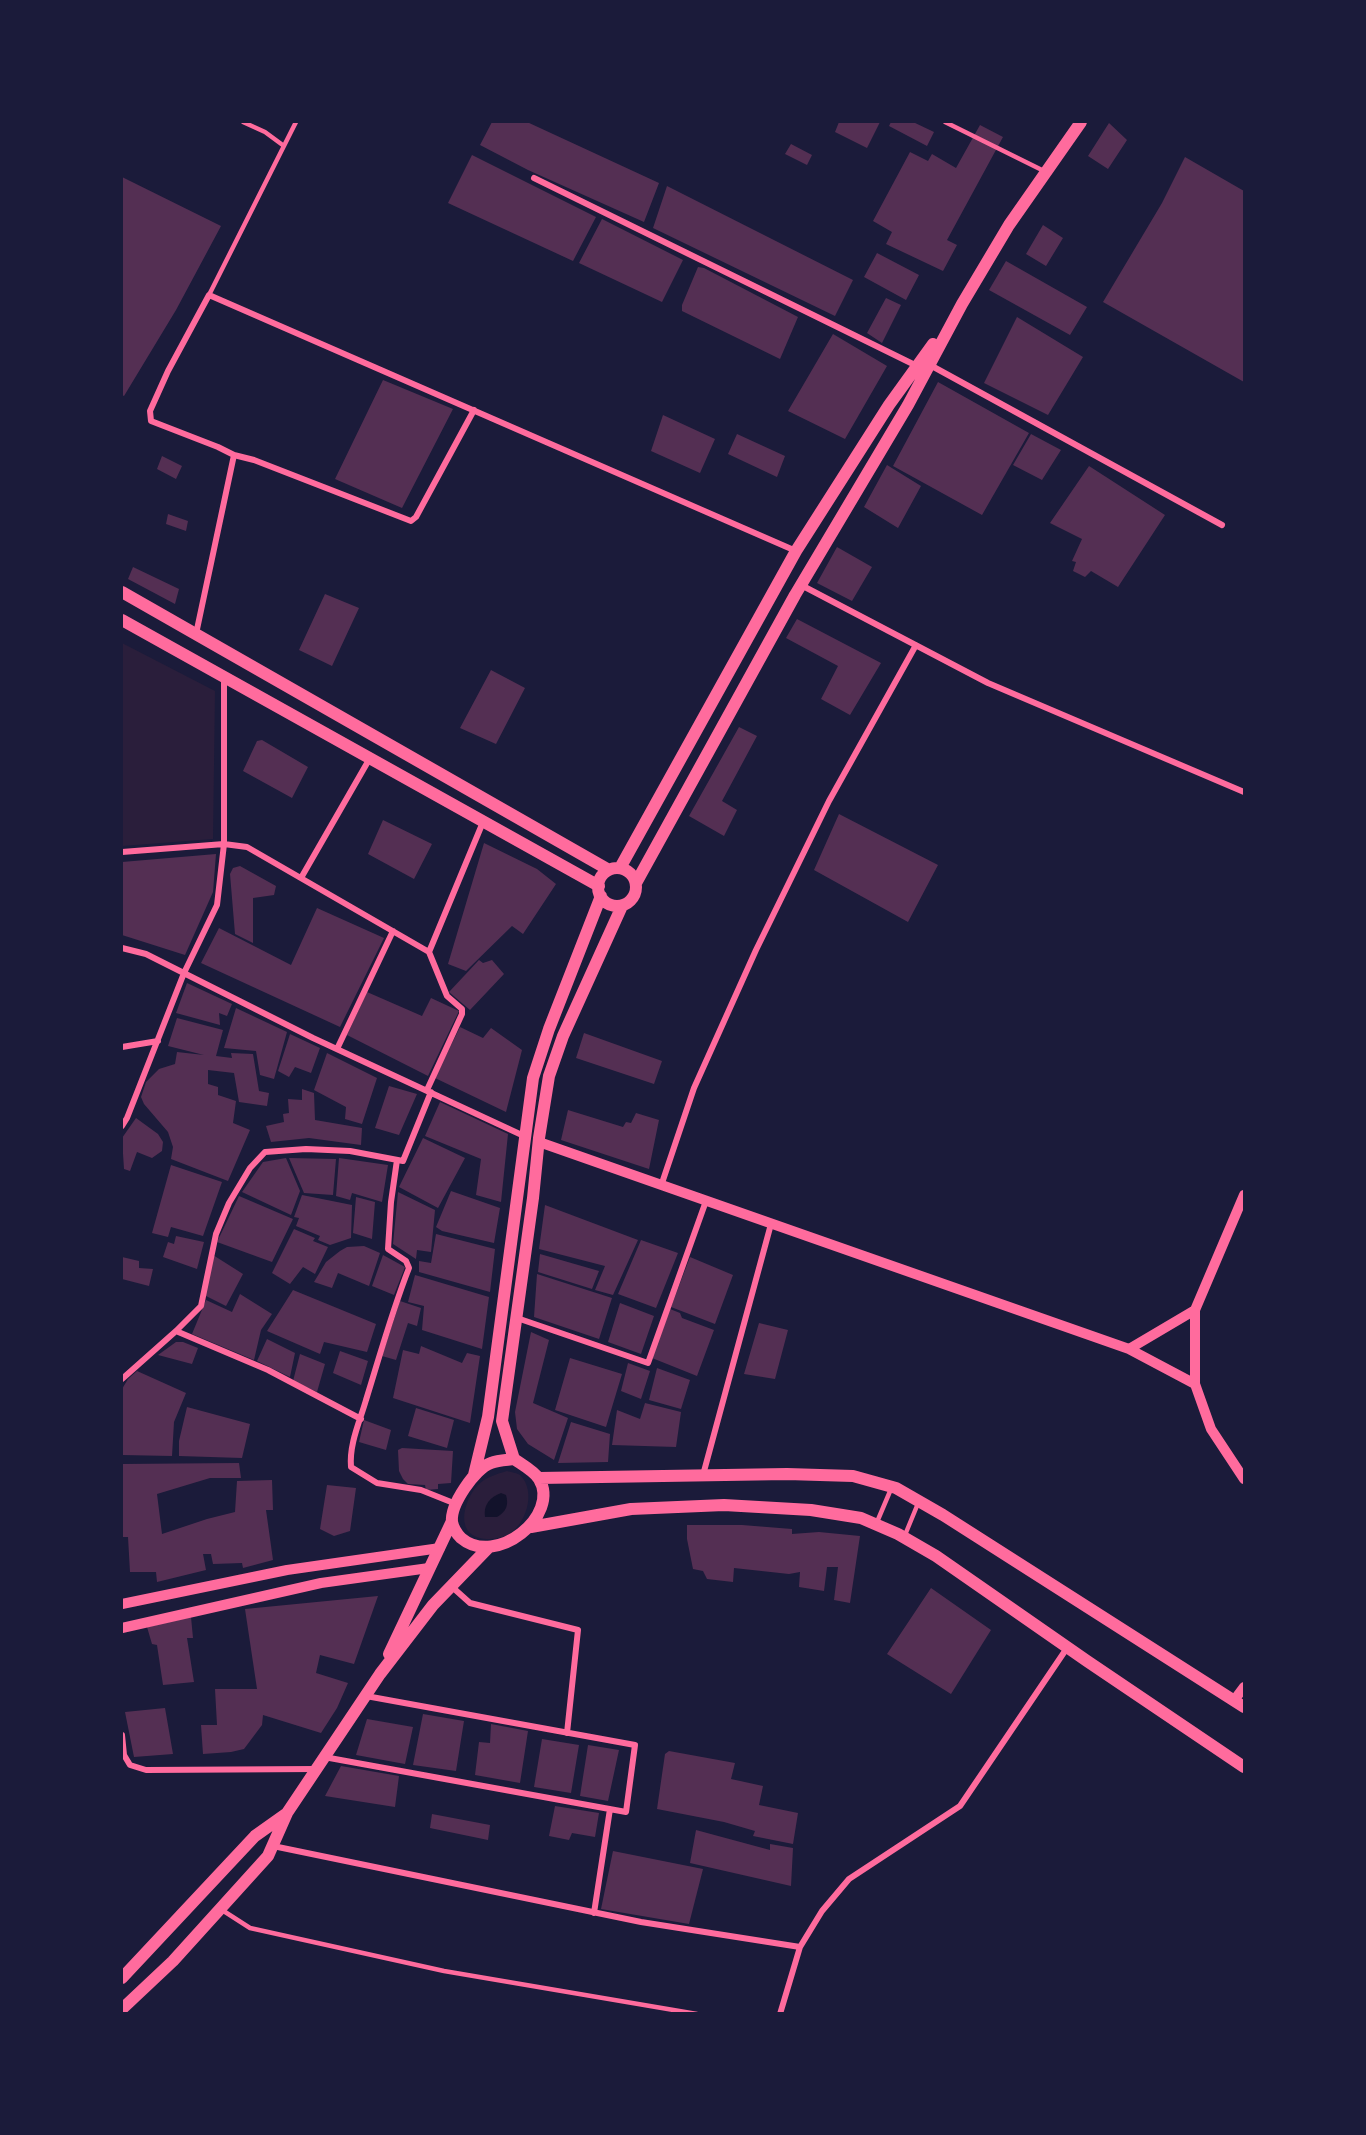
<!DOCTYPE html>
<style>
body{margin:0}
#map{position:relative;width:1366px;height:2135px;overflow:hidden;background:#1b1b3a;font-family:"Zilla Slab",serif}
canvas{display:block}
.frame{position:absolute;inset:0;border:123px solid #1b1b3a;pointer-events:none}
</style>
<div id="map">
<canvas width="1366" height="2135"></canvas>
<div class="frame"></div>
</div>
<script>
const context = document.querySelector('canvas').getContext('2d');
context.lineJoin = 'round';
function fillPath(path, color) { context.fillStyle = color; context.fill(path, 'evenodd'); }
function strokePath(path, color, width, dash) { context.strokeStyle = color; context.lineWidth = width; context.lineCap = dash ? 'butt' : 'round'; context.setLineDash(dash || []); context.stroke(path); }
fillPath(new Path2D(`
 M122,643L215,691L213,839L122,846Z
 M507,1471C511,1472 517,1473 520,1475C537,1491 526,1526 507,1535C500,1539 488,1540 480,1538C454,1532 465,1498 478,1485C486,1477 497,1474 507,1471Z`), '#2a1e3b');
fillPath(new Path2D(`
 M501,1493L506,1495C509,1505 506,1512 497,1517H485C483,1505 490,1497 501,1493Z`), '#12122b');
fillPath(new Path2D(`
 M492,122H527L659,183L644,222L528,170L480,145Z
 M839,122H880L867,148L835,132Z
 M891,122H913L934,132L927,146L889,126Z
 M1109,123L1127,140L1108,169L1088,156Z
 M980,125L1003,137L947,240L957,245L943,271L886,244L892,232L873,221L910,152L928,161L932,154L956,168Z
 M791,144L812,155L807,165L785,154Z
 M472,155L596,217L573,261L448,203Z
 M1185,157L1244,191V382L1103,302L1162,203Z
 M122,177L221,226L176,310L124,396L122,395Z
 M667,186L853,280L835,316L653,228Z
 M602,219L683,260L662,302L579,263Z
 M1043,225L1063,238L1046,266L1026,254Z
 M877,253L919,275L906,300L864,277Z
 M1006,261L1087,307L1070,335L989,290Z
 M698,267L704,268L798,317L780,359L682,311V305Z
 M886,298L901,305L882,343L867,333Z
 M1017,317L1083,357L1048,415L984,383Z
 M833,334L887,366L845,439L788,411Z
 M383,380L453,409L402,508L335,479Z
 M938,382L1029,433L982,515L893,466Z
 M663,415L715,439L700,473L651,451Z
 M737,434L785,456L777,477L728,454Z
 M1031,434L1061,450L1042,480L1013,465Z
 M162,456L182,466L176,479L157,469Z
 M887,465L921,486L898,528L864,507Z
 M1089,466L1165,515L1118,587L1091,571L1085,577L1073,571L1076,562L1072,561L1082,539L1050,523Z
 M168,514L188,521L186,531L166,524Z
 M837,547L872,567L852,601L817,583Z
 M133,567L179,589L175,604L128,579Z
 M325,594L359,608L332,666L299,650Z
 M797,619L881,663L850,715L821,699L838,666L786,638Z
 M491,670L525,688L496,744L460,728Z
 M739,727L757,736L722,801L737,810L724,836L689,816Z
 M262,740L308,767L292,798L243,771L257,741Z
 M839,814L938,865L908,922L814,870Z
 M383,820L432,844L414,879L368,854Z
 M484,843L537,869L556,884L523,934L512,926L466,971L448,964Z
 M216,854L213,892L185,955L122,935V862Z
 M240,866L276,886L274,895L253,898V943L235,934L230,874L233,868Z
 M317,908L384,938L340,1027L201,963L219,928L291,965Z
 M479,960L483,963L492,960L504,974L470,1010L449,992Z
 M187,983L232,1004L227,1016L219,1013L220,1025L176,1013Z
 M367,992L422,1016L431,998L459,1011L428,1076L347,1035Z
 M236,1008L287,1032L274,1079L260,1075L256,1051L224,1048Z
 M177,1018L223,1030L216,1056L232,1058L231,1053L253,1054L259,1091L269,1093L267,1106L239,1102L234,1073L208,1070V1084L218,1087V1095L236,1101L233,1123L250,1130L228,1181L171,1159L173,1147L168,1132L144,1104L141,1097L146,1082L159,1069L175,1064L177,1052L204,1055L168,1046Z
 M460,1027L483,1038L491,1028L522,1050L506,1112L435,1078Z
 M584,1033L662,1061L654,1084L576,1058Z
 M290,1034L320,1048L311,1073L295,1067L289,1077L278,1071Z
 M327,1053L377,1078L362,1124L345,1119L346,1107L314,1090Z
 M389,1086L417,1094L399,1135L375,1128Z
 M302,1089L314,1093L315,1120L362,1128L361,1145L309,1138L271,1142L266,1126L284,1122L283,1114L289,1113L288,1099L302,1100Z
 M440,1102L508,1134L501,1202L476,1195L481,1159L425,1136Z
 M568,1110L623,1127L626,1122L631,1123L636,1113L659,1120L649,1169L561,1140Z
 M136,1118L158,1134L163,1142L162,1151L152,1158L137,1152L130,1171L124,1169L122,1138Z
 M423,1138L465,1158L438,1208L399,1187Z
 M286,1158L300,1191L291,1215L242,1192L263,1162Z
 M289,1158L336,1159L333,1195L304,1193Z
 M339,1158L388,1165L382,1202L352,1193L350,1200L336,1196Z
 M171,1165L222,1182L203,1236L171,1227L168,1237L152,1233Z
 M451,1191L500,1208L494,1243L442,1231L436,1227Z
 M398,1192L435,1210L431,1252L417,1250L416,1259L393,1244Z
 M302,1195L352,1205L351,1238L330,1245L318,1240L320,1236L296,1226L299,1218L294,1217Z
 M239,1196L293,1219L272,1262L217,1242Z
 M356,1197L375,1202L372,1239L353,1233Z
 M545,1205L638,1240L613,1295L595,1290L605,1266L539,1249Z
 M294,1229L315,1238L313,1241L328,1247L315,1274L303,1267L290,1284L272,1273Z
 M436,1234L495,1249L490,1292L419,1272V1261L431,1263Z
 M176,1236L204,1242L197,1269L163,1257L168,1242L174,1244Z
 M641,1240L678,1253L656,1308L618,1294Z
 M364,1246L380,1253L369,1286L338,1273L332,1288L314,1282L326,1262L340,1251L347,1247Z
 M540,1254L599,1271L592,1289L538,1272Z
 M213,1255L243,1274L226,1306L204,1295Z
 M383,1255L405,1267L394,1295L372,1286Z
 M122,1257L139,1261V1268L153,1269L149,1286L122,1279Z
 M690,1257L733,1275L715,1324L671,1307Z
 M537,1274L612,1298L599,1339L534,1317Z
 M415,1275L489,1297L482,1349L422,1330L424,1306L408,1302Z
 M293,1290L376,1324L367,1352L324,1342L320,1354L267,1331Z
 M240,1294L272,1314L261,1330L254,1360L192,1334L206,1300L232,1312Z
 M400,1301L421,1308L417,1326L408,1323L396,1360L382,1356Z
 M620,1303L654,1316L641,1354L608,1342Z
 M670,1309L680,1313L682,1318L714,1330L697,1376L652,1358Z
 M759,1323L788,1330L775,1379L744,1374Z
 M531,1332L549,1340L533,1403L568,1418L554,1460L528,1444L517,1429L515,1412Z
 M267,1339L295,1353L290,1377L257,1361Z
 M176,1342H183L198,1348L192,1364L158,1355Z
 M421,1346L462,1363L467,1353L480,1356L470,1423L393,1398L403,1350L419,1354Z
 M340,1351L368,1361L361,1385L333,1373Z
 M300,1354L325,1364L317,1392L293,1381Z
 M570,1358L622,1374L606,1427L555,1410Z
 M628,1363L650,1371L641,1399L621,1391Z
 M657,1368L690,1380L681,1409L649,1400Z
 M137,1371L186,1393L174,1422L172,1456L122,1455V1389L128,1379Z
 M645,1403L681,1412L676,1447L612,1445L617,1410L640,1419Z
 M187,1407L250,1424L242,1458L179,1456V1441Z
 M416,1408L454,1420L447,1448L408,1436Z
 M364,1420L391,1430L386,1450L359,1442Z
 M571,1422L610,1434L608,1462L558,1463Z
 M402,1448L453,1451L451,1483L438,1484V1489L426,1490L425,1485L408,1484L403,1479L399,1471L398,1450Z
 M239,1463L241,1478H210L157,1494L162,1534L207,1519L235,1512L237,1481L272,1480L273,1510H266L273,1560L243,1568L242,1563L213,1564L211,1554H203L206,1570L157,1582L156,1572H130L128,1537H122V1464Z
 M327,1485L356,1488L350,1531L334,1536L320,1529Z
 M687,1525H742L792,1529V1534L819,1532L860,1536L850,1603L834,1600L838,1567H827L824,1591L799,1587L800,1572L789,1574L734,1568L733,1582L707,1579L703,1571L693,1569L687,1539Z
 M931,1588L991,1630L951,1694L887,1654Z
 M378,1596L354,1664L320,1655L316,1673L348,1683L337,1708L321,1733L263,1715L262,1725L244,1749L231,1752L203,1754L201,1725H217L215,1689H257L245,1609Z
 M191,1617L193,1638H187L194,1682L163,1685L157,1645L152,1644L147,1627Z
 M165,1708L173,1754L134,1757L125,1712Z
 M423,1714L464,1721L456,1771L413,1765Z
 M367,1719L413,1727L405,1764L356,1755Z
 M491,1724L528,1731L520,1783L475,1775L479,1742L490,1743Z
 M542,1739L579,1745L571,1793L534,1787Z
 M588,1745L619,1750L608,1801L580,1796Z
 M669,1751L735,1763L731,1779L763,1786L759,1805L798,1813L793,1844L753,1836L755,1831L724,1822L657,1809L665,1754Z
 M341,1766L399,1776L395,1807L325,1796Z
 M555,1806L599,1813L595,1837L572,1833L569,1840L549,1836Z
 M432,1814L490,1825L488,1840L430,1828Z
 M696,1830L770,1850V1844L793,1848L791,1886L690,1863Z
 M613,1851L703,1869L689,1924L601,1909Z`), '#542f53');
strokePath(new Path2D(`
 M243,122L265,132L284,146
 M945,122L1046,172
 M209,295L296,122
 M877,1522L891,1489
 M905,1535L919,1501
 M222,1910L250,1928L444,1971L697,2014`), '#ff6b9d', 4.5);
strokePath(new Path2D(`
 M534,178L917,366
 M930,365L1222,525
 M234,455L254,460L411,521L416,517L474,410
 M801,585L988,683L1244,792
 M196,634L234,455L218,447L151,421L150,411L168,371L209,295L796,551
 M122,852L224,844L247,847L429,952L483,822
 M301,878L370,758
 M122,948L146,954L313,1038L524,1136
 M122,1047L158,1041
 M337,1049L393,931
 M427,1090L462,1014V1009L447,996L429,952
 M122,1126L127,1118L184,973L217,905L224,844V677
 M397,1160L391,1202L388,1249L406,1261L409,1268C392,1311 380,1355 366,1400C360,1421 349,1444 351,1467L377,1483L421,1490L456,1504
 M661,1186L694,1088L756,950L829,801L916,645
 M517,1318L648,1363L706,1201
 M176,1331L268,1370L361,1419
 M122,1379L176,1331L201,1306L216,1234L229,1203L250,1168L265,1152L306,1149L350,1151L403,1161L431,1092
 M703,1475L771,1224
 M451,1586L470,1603L578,1630L567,1733
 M122,1735L124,1755L130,1765L146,1770L316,1769
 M324,1757L626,1812L635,1745L366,1696
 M273,1846L641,1922L800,1947
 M594,1913L610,1809
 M780,2014L800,1947L822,1911L849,1879L960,1806L1067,1648`), '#ff6b9d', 6);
strokePath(new Path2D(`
 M539,1142L1129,1349L1195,1384
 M1244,1195L1195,1310V1384L1211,1429L1244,1479
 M1129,1349L1195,1310
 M122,1604L287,1570L440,1548
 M122,1628L321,1583L429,1568
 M1235,1699L1244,1687`), '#ff6b9d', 10);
strokePath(new Path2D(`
 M122,592L609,870
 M122,620L599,886
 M620,868L796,551L889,405L933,344
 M598 887a19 19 0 1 1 38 0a19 19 0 1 1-38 0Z
 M636,883L795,595L908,405L962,304L1009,225L1081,122
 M514,1459L502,1421L533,1198L539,1138L549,1076L563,1036L622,906
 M514,1459C521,1464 534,1471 539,1479C561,1515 496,1568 461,1538C457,1534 453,1527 452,1522C450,1505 475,1468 491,1463C498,1460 507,1460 514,1459Z
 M474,1475L488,1417L533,1078L549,1029L601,896
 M539,1478L787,1474L853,1476L896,1488L943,1515L1244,1707
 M531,1527L631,1509L724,1505L811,1510L861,1518L898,1534L936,1556L1087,1661L1244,1767
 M389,1654L452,1521
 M122,1978L255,1836L286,1814
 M122,2009L173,1961L268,1856L287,1813L380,1674L433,1605L489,1547`), '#ff6b9d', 12);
</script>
